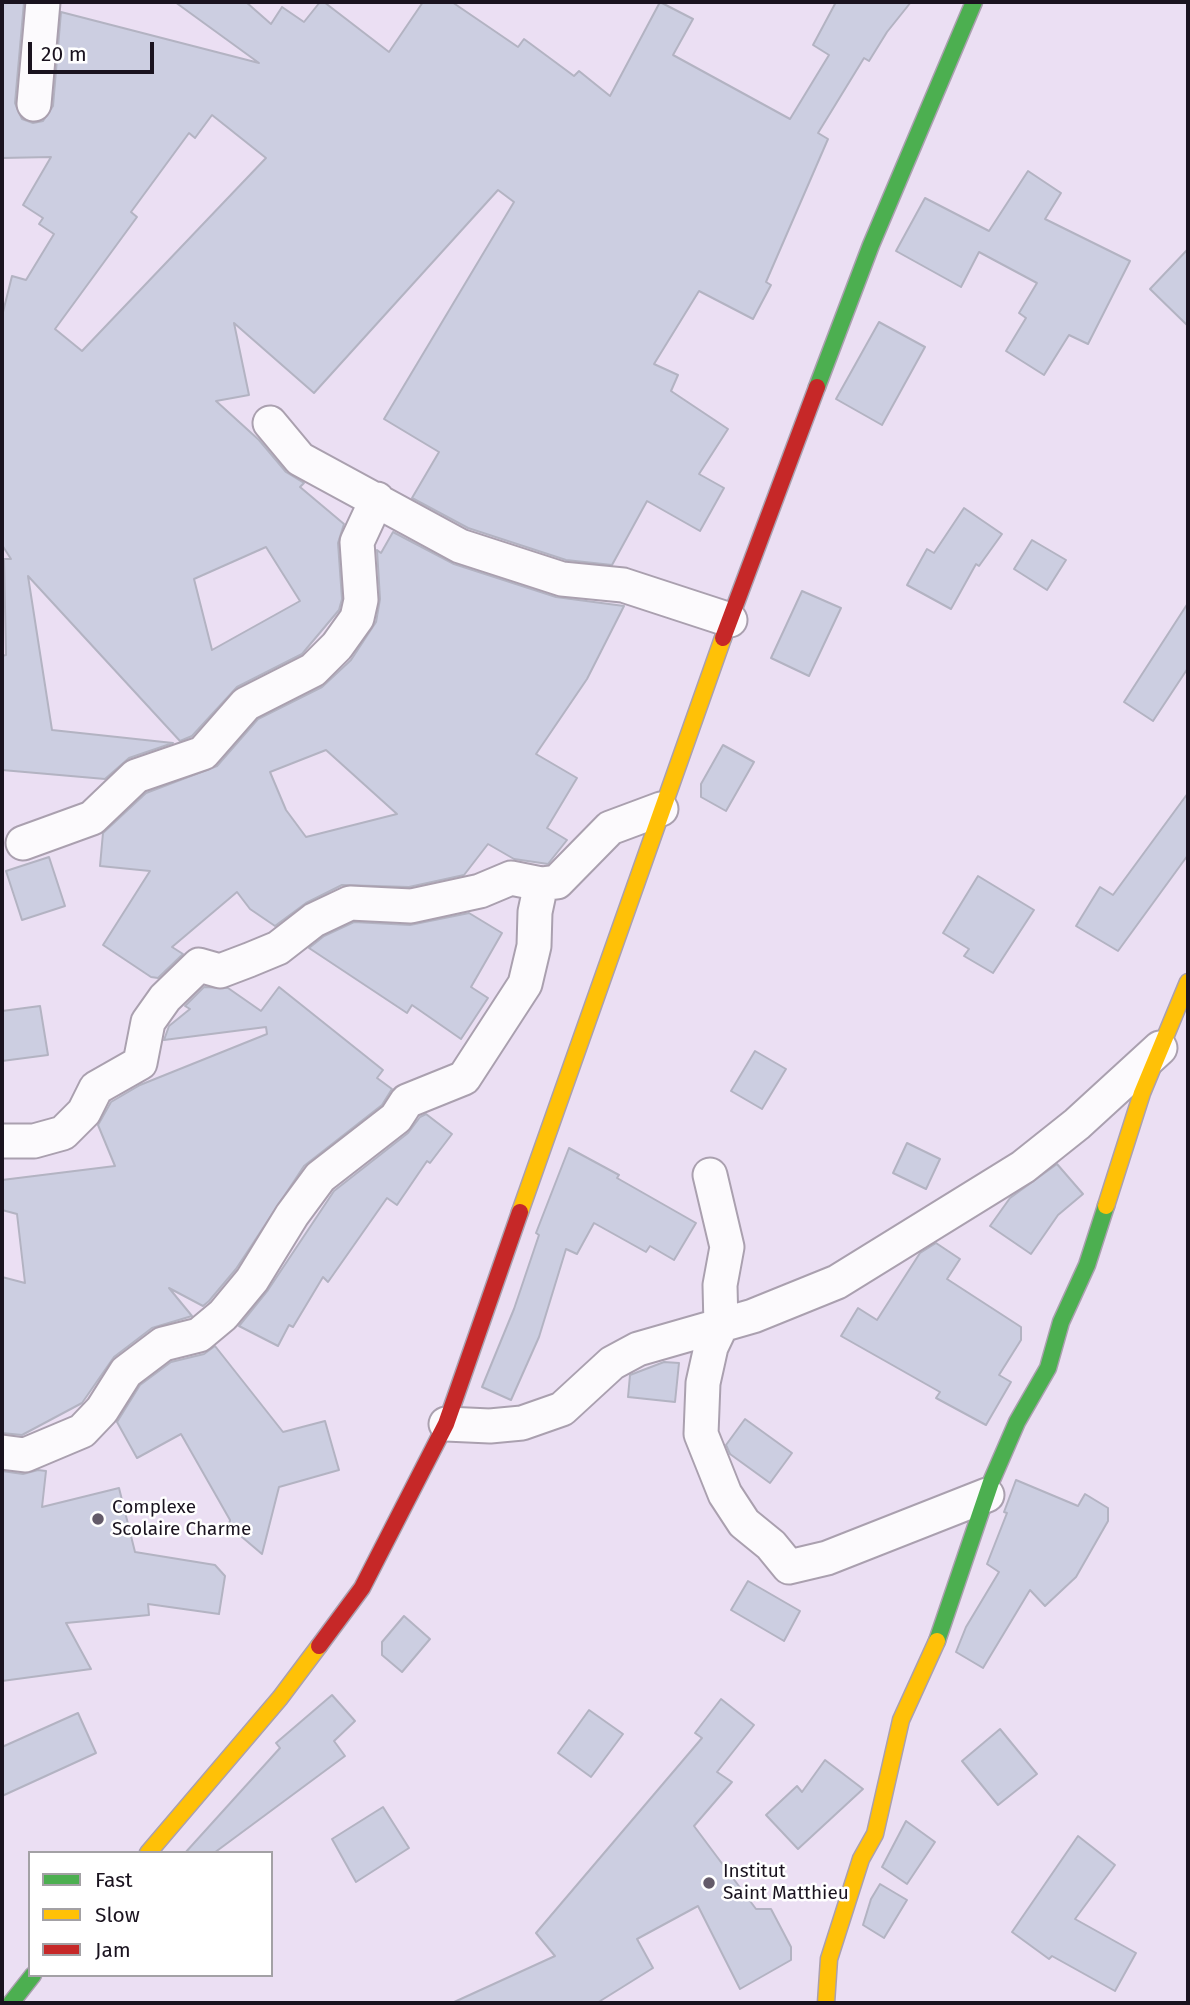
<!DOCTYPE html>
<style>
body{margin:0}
#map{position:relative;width:1190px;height:2005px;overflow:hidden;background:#ebdff3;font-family:"Fira Sans",sans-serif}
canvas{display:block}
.frame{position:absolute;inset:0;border:4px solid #1a131f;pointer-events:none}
.legend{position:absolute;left:28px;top:1851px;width:245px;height:126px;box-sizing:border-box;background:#fff;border:2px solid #a3a1a5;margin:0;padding:9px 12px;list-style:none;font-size:21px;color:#1a131f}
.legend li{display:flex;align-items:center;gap:14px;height:35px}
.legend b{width:35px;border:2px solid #a3a1a5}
.scale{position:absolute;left:28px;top:42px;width:126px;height:32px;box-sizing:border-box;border:4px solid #1a131f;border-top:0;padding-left:9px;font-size:21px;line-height:24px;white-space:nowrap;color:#1a131f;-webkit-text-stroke:5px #fff;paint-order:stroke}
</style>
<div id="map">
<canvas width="1190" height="2005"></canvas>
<div class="frame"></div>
<ul class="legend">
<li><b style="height:9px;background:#4caf50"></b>Fast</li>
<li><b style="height:9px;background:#ffc107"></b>Slow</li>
<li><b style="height:9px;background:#c62828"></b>Jam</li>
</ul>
<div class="scale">20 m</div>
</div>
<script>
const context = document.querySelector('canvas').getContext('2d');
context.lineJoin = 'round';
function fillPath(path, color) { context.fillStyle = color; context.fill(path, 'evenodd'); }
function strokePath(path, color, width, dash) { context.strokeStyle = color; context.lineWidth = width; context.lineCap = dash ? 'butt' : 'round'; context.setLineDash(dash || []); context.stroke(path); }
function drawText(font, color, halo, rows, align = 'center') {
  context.font = font + ' "Fira Sans",sans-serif'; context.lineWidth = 5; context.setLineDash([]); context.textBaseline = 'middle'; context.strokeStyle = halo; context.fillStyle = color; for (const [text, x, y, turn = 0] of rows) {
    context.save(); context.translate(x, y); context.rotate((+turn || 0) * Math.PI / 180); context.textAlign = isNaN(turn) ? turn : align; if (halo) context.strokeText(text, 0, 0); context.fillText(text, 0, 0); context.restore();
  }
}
const building = new Path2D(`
 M2,2H24L15,103L22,119L33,123L43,121L53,106L61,12L259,63L175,2H246L271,24L282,7L304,22L320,2H324L389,52L423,2H452L518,47L524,39L574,76L579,71L610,96L660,2L693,19L673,55L790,119L829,55L813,45L836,2H911L887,32L869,61L864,58L818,133L828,139L766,282L771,285L753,319L699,291L654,364L678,375L671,391L728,429L699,474L724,488L700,531L647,501L612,565L566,560L468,528L412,498L439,452L384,419L514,202L498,190L314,393L234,323L249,395L216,401L259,440L286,472L304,483L300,487L344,524L338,543L342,599L339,610L302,654L237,687L192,736L180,741L28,576L52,730L173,743L129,758L105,779L2,770V656L6,655L4,559H11L2,545V316L12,276L26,280L54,234L39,224L43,218L23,205L51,157L2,158ZM212,115L266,158L82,351L55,329L137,217L131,212L189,133L195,138ZM266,547L300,601L212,650L194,579Z
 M1028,171L1061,193L1045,219L1130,261L1088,344L1069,335L1044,375L1006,351L1026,318L1019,313L1037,283L979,252L961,287L896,251L925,198L989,231Z
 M1188,249V326L1150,289Z
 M879,322L925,347L882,425L836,399Z
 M964,508L1002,534L979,566L976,564L951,609L907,585L927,549L934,553Z
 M393,532L454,564L556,597L624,606L587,679L536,754L577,778L547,828L567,840L548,864L514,859L488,844L464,875L409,887L342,885L306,903L275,926L250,909L237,892L172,947L183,954L158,978L151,977L103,945L150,871L100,866L103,833L146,793L217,766L258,719L322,687L351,660L376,622L380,599L377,550L381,553ZM326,750L397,814L306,837L286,810L270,772Z
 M1032,540L1066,560L1047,590L1014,569Z
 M802,591L841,608L809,676L771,658Z
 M1188,603V668L1153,721L1124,702Z
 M723,745L754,762L726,811L701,797V784Z
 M1188,793V855L1118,951L1076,926L1100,887L1113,895Z
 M49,857L65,906L22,920L6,871Z
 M978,876L1034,910L993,973L964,956L969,949L943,933Z
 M469,913L502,933L471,987L488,998L461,1039L412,1005L407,1013L309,948L324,936L354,922L410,925Z
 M204,987L228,988L261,1011L279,987L383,1070L377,1078L392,1089L382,1105L304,1166L236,1269L209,1301L203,1306L169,1288L192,1316L152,1328L114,1357L82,1403L22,1435L2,1433V1277L25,1283L17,1214L2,1210V1180L115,1166L98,1125L111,1102L140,1085L267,1034L266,1027L164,1040L169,1026L190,1009L185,1006Z
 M40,1006L48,1055L2,1061V1011Z
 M755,1051L786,1069L762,1109L731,1091Z
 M426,1114L452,1134L430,1163L427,1161L397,1205L387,1198L328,1282L323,1277L293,1327L289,1325L278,1346L239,1326L268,1290L334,1191L408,1133L420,1117Z
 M907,1143L940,1159L926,1189L893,1173Z
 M569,1148L619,1175L617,1178L696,1223L674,1260L650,1246L646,1252L594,1223L577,1254L566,1249L539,1337L511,1400L482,1387L514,1309L539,1235L536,1233Z
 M1057,1164L1083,1194L1058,1215L1031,1254L990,1226L1010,1198Z
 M936,1243L960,1259L947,1279L1021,1327V1340L999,1375L1011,1382L986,1425L936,1398L940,1392L841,1336L858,1308L877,1320L920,1253Z
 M215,1346L283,1432L325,1421L339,1470L279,1487L262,1554L229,1526L230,1520L181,1434L137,1458L117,1422L140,1385L171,1362L204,1354Z
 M664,1362L679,1363L675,1402L628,1397L630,1375Z
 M745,1419L792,1453L770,1483L730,1454L726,1445Z
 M38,1470L46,1471L42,1507L119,1488L135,1552L215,1565L225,1576L219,1614L148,1604L149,1615L66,1623L91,1669L2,1681V1471L23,1474Z
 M1016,1480L1078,1506L1085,1494L1108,1508V1521L1076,1577L1045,1606L1030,1590L983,1668L956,1652L966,1627L999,1572L987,1564L1007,1513L1004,1512Z
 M748,1581L800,1611L784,1641L731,1610Z
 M404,1616L430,1639L402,1672L382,1655V1642Z
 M332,1695L355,1721L334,1741L345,1756L214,1853H185L280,1748L276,1743Z
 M721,1699L754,1725L717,1772L732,1782L694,1826L756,1909H771L791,1947V1960L740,1989L698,1906L637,1939L653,1968L597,2003H452L555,1956L536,1933L702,1738L695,1733Z
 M589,1710L623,1734L591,1777L558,1753Z
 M78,1713L96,1753L2,1796V1747Z
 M1000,1729L1037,1774L998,1805L962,1761Z
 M825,1760L863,1789L798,1849L766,1815L797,1786L802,1792Z
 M383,1807L409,1848L356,1882L332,1839Z
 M906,1821L935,1842L907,1884L882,1867Z
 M1078,1836L1115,1865L1075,1919L1136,1953L1115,1991L1052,1956L1049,1959L1012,1932Z
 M880,1884L907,1900L884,1938L863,1925L871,1899Z`);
fillPath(building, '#cccee1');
strokePath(building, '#b3b3c2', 2);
const street = new Path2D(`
 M34,104L43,2
 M270,423L300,459L460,546L562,579L623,585L730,620
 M23,843L92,818L136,776L203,753L246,704L313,670L337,646L357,618L361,600L357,542L377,499
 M2,1141H34L63,1133L84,1112L96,1088L140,1063L148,1022L165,998L199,965L220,971L249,960L278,948L314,920L350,903L411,906L480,891L511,878L541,884L557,882L610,828L661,809
 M710,1175L727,1247L720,1285L721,1326L711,1347L703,1383L701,1434L725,1494L744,1523L771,1545L789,1567L827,1558L987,1495
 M446,1424L490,1426L522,1423L562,1409L612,1363L638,1349L753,1316L837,1282L1023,1167L1077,1124L1160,1048
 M2,1452L25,1455L82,1431L102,1410L126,1372L163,1344L199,1335L223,1315L252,1280L292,1215L320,1177L396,1118L407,1101L464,1078L525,984L534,946L535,912L541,884`);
const fast = new Path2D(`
 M817,387L871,245L974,2
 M937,1641L991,1482L1017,1422L1048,1368L1061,1322L1087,1265L1106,1206
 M11,2003L33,1975`);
const slow = new Path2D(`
 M1106,1206L1142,1093L1188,982
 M520,1212L723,638
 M148,1853L280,1698L319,1646
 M826,2003L829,1959L861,1859L875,1834L901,1720L937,1641`);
const jam = new Path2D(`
 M723,638L817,387
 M319,1646L362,1588L446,1424L520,1212`);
strokePath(street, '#aaa0af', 37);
strokePath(fast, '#aaa0af', 19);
strokePath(slow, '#aaa0af', 19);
strokePath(jam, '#aaa0af', 19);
strokePath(street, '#fcfafd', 33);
strokePath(fast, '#4caf50', 16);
strokePath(slow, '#ffc107', 16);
strokePath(jam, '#c62828', 16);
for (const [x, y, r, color] of [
 [98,1519,7,"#635a69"],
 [709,1883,7,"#635a69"]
]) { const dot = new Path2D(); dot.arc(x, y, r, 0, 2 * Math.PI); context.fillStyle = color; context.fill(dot); strokePath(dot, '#fff', 2.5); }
drawText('19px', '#1a131f', '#fff', [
 ["Complexe",112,1508],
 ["Scolaire Charme",112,1530],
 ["Institut",723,1872],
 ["Saint Matthieu",723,1894]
], 'left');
</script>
